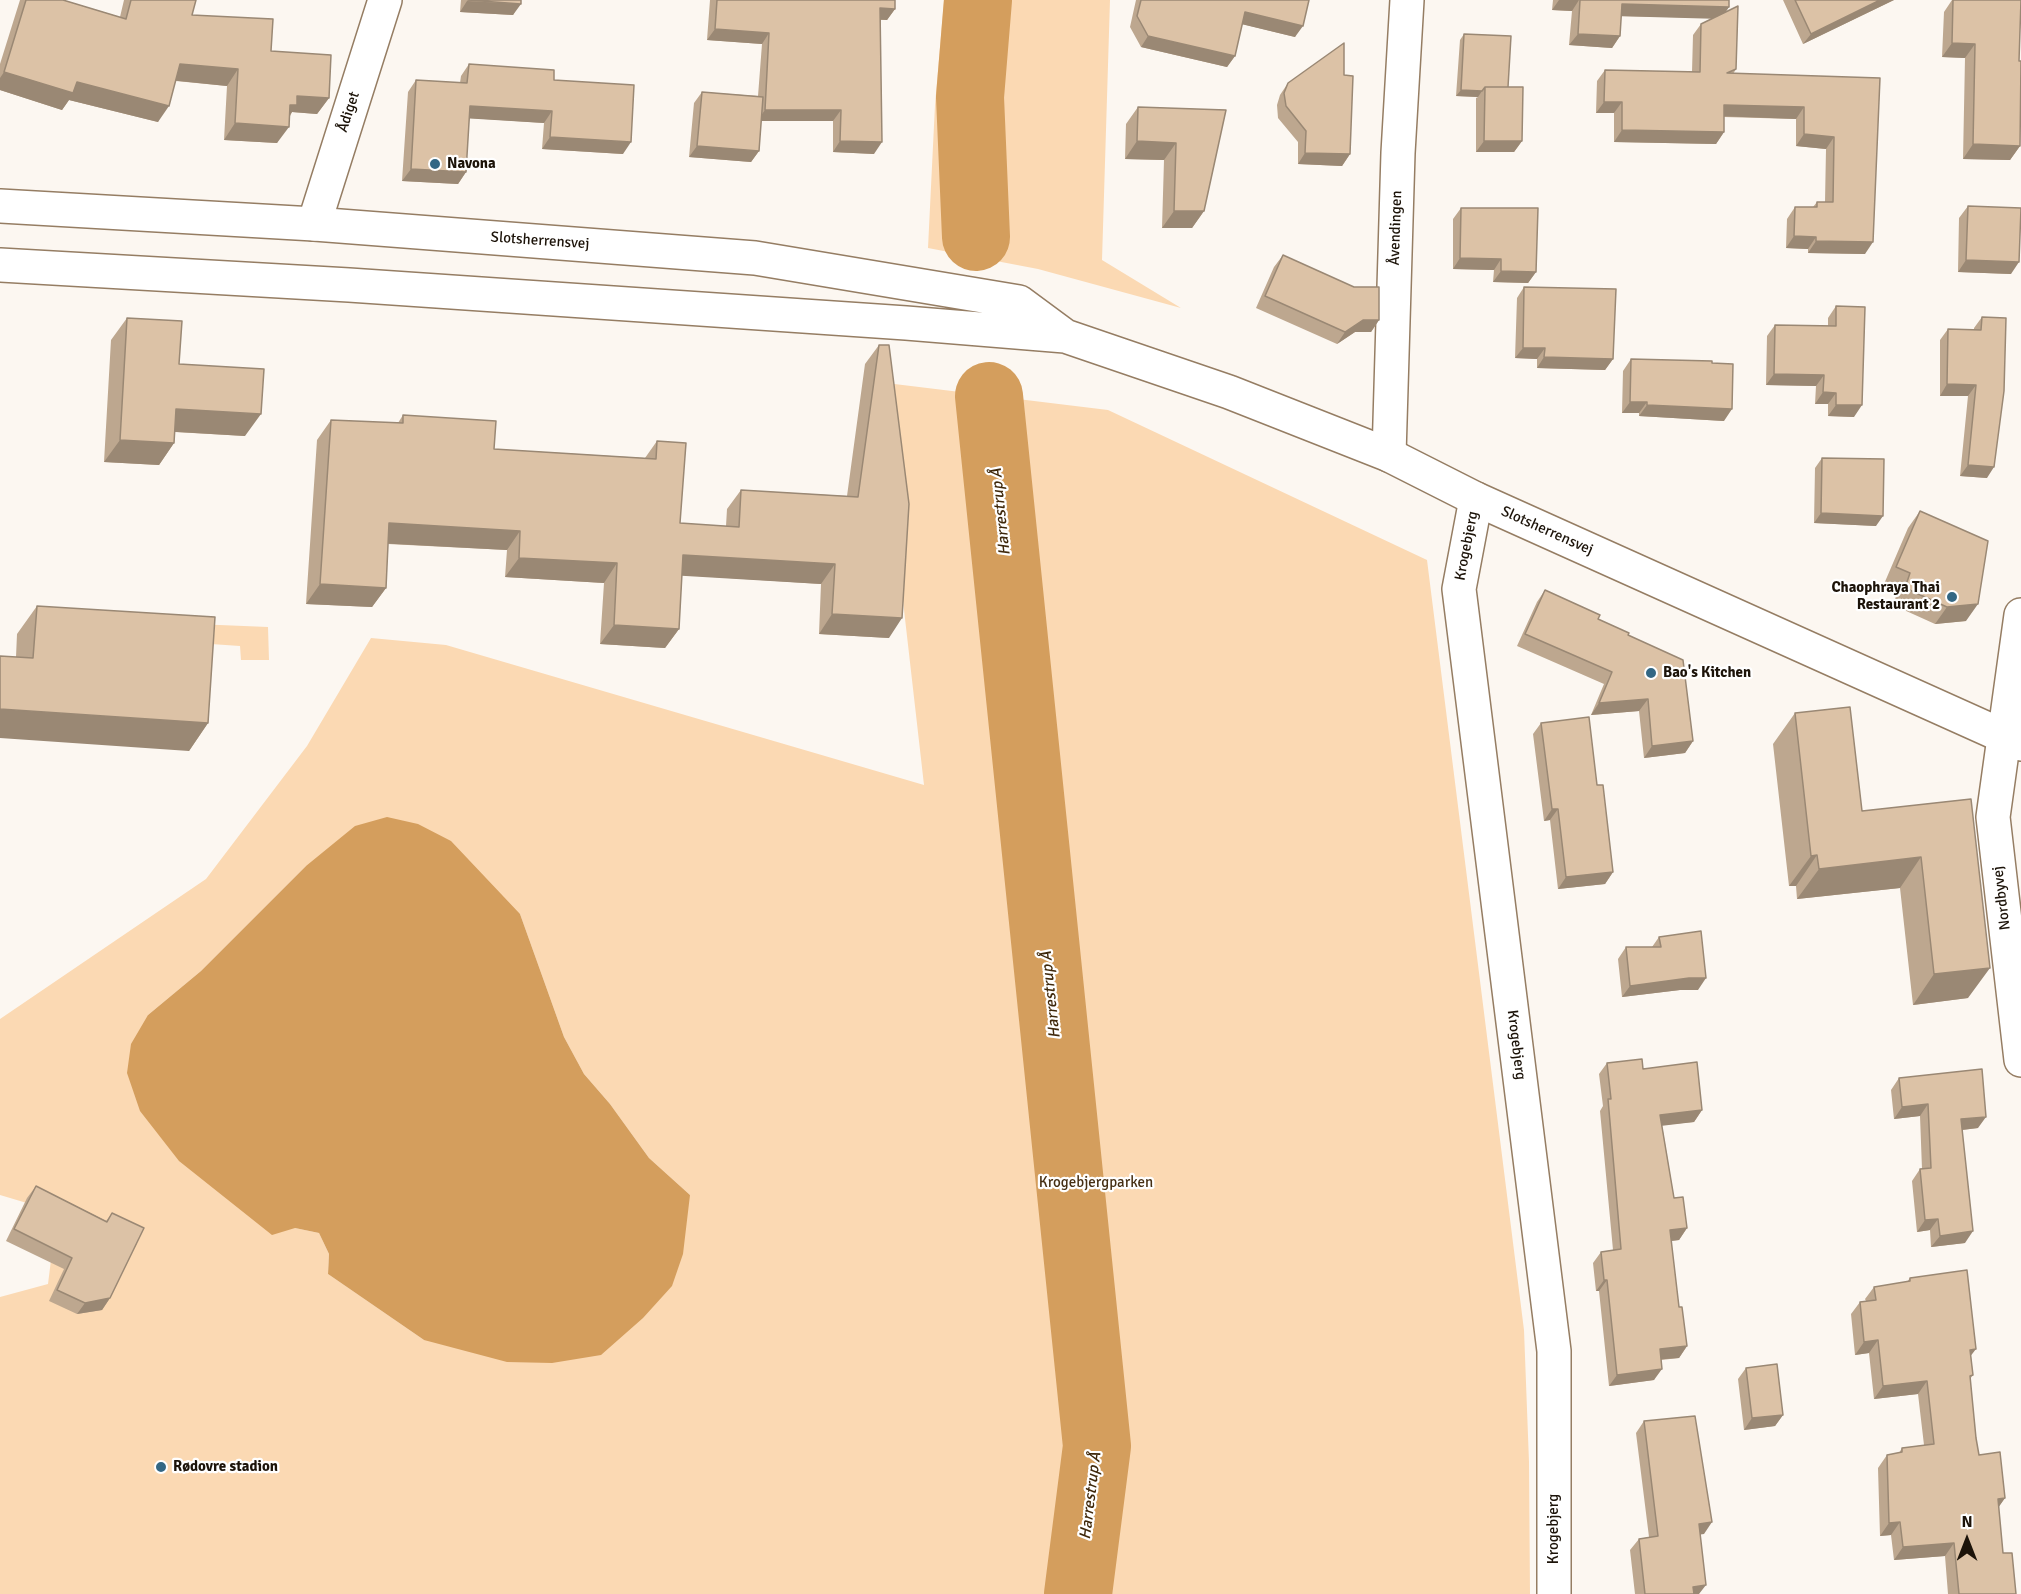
<!DOCTYPE html>
<meta charset="utf-8">
<style>
body{margin:0}
#map{position:relative;width:2021px;height:1594px;overflow:hidden;background:#fcf7f1;font-family:Signika,sans-serif}
canvas{display:block}
.north{position:absolute;left:1937px;top:1510px;width:60px;height:60px;-webkit-text-stroke:4px #fff;paint-order:stroke;rotate:0deg;font-size:16px;font-weight:700;line-height:24px;text-align:center;color:#1c1309}
.north::after{content:'';display:block;margin:auto;width:21px;height:27px;background:#1c1309;clip-path:polygon(50% 0,100% 100%,50% 72%,0 100%)}
</style>
<div id="map">
<canvas width="2021" height="1594"></canvas>
<div class="north">N</div>
</div>
<script>
const context = document.querySelector('canvas').getContext('2d');
context.lineJoin = 'round';
function fillPath(path, color) { context.fillStyle = color; context.fill(path, 'evenodd'); }
function strokePath(path, color, width, dash) { context.strokeStyle = color; context.lineWidth = width; context.lineCap = dash ? 'butt' : 'round'; context.setLineDash(dash || []); context.stroke(path); }
function drawText(font, color, halo, rows, align = 'center') {
  context.font = font + ' Signika,sans-serif'; context.lineWidth = 4.5; context.setLineDash([]); context.textBaseline = 'middle'; context.strokeStyle = halo; context.fillStyle = color; for (const [text, x, y, turn = 0] of rows) {
    context.save(); context.translate(x, y); context.rotate((+turn || 0) * Math.PI / 180); context.textAlign = isNaN(turn) ? turn : align; if (halo) context.strokeText(text, 0, 0); context.fillText(text, 0, 0); context.restore();
  }
}
fillPath(new Path2D(`
 M944,0H1110L1102,260L1181,308L1038,269L928,248L935,105Z
 M878,382L1108,410L1427,560L1524,1330L1529,1462L1530,1594H0V1297L48,1284L57,1212L0,1195V1019L206,879L307,746L371,638L446,645L924,785ZM306,866L520,914L564,1037L584,1074L610,1104L649,1158L690,1195L424,1340L328,1274L329,1254L319,1233L295,1228L148,1015L201,971Z
 M50,618L268,627L269,660H241L240,646L50,633Z`), '#fbd9b3');
fillPath(new Path2D(`
 M387,817L418,824L451,841L520,914L564,1037L584,1074L610,1104L649,1158L690,1195L683,1254L672,1286L643,1318L601,1355L552,1363L507,1362L424,1340L328,1274L329,1254L319,1233L295,1228L272,1235L179,1161L140,1111L127,1073L131,1044L148,1015L201,971L306,866L355,826Z`), '#d49e5d');
strokePath(new Path2D(`
 M976,237L970,97L978,0
 M989,396L1097,1446L1078,1594`), '#d49e5d', 68);
const minor = new Path2D(`
 M314,224L385,0
 M1389,455L1398,153L1407,0
 M1476,499L1459,589L1554,1351V1594
 M2021,615L1993,817L2021,1060`);
const tertiary = new Path2D(`
 M0,206L314,224L755,258L1019,302L1065,336
 M0,265L349,285L906,323L1065,336L1229,392L1389,455L1476,499L2021,744`);
strokePath(minor, '#957d63', 36);
strokePath(tertiary, '#957d63', 36);
strokePath(minor, '#fff', 33);
strokePath(tertiary, '#fff', 33);
fillPath(new Path2D(`
 M20,0H63L120,17L124,0H196L192,15L271,51L329,98L317,114L292,112L277,143L224,140L227,86L176,81L158,122L69,100L62,110L0,90V64Z
 M461,0H521L513,15L460,12Z
 M710,0H895V9L887,20H881L874,154L833,152V121H761L759,151L751,162L689,157L694,103L702,92L758,96L762,44L707,40Z
 M1136,0H1309L1295,37L1242,24L1235,56L1227,67L1141,47L1130,27Z
 M1553,0H1729V7L1725,12L1736,69L1733,74L1880,78L1865,254L1808,253V249L1786,248L1787,219L1795,207H1813L1817,202H1825L1826,149L1796,146V119L1724,117V132L1716,144L1614,142V113H1596L1597,81L1605,70L1692,72L1693,35L1701,24L1712,18L1621,16L1620,36L1612,48L1569,45L1572,11L1552,10Z
 M1783,0H1894L1803,44Z
 M1952,0H2021L2019,61L2020,146L2010,160L1963,159L1965,58L1942,57L1944,12Z
 M1464,34L1508,87L1522,141L1514,152H1476V98L1478,97L1456,96L1460,40Z
 M469,64L554,80L623,154L542,149L544,123L469,118L466,172L458,184L402,181L408,92L416,80L460,83L461,76Z
 M1344,75L1350,154L1342,166L1298,164V142L1278,118L1277,105L1280,95L1288,83Z
 M1138,107L1226,110L1204,211L1192,228H1162L1164,160L1125,159L1126,124Z
 M1968,206L2011,274L1958,272L1959,218Z
 M1461,208L1536,272L1528,283L1493,282L1494,270L1453,269V219Z
 M1283,255L1379,320L1371,332H1355L1337,344L1256,308L1274,267Z
 M1524,287L1613,359L1605,370L1537,368V359L1515,358L1517,298Z
 M1836,306L1854,417L1828,416V404H1815L1816,386L1766,385L1767,336L1775,325L1828,326V318Z
 M1982,317L1987,478L1960,476L1968,396H1940V340L1948,329H1974V328Z
 M127,318L245,436L175,432L174,443L159,465L104,462L111,340Z
 M879,345L889,638L819,634L821,584L682,575L679,629L665,648L600,644L604,583L505,577L507,550L388,544L386,588L372,607L306,604L317,440L331,420L398,423L403,415L494,449L645,458L657,441L680,523L726,526L727,509L741,490L847,496L865,364Z
 M1631,359L1724,421L1639,416V413H1622L1623,371Z
 M1822,458L1876,526L1814,523L1815,468Z
 M1920,511L1966,621L1935,624L1893,605L1898,590L1884,584L1908,528Z
 M1545,590L1628,635L1693,741L1685,753L1644,758L1639,711L1591,715L1604,684L1517,646L1537,602Z
 M37,606L208,723L189,751L16,657L17,634Z
 M1795,713L1862,811L1971,799L1968,998L1913,1005L1900,888L1797,899L1796,886H1789L1773,744Z
 M1541,723L1597,785L1613,872L1605,884L1558,889L1550,820L1544,821L1533,734Z
 M1659,937L1698,990H1680L1622,997L1618,959L1626,947H1652Z
 M1607,1063L1643,1069L1702,1110L1694,1122L1662,1125L1674,1198L1687,1228L1679,1240L1671,1241L1679,1307L1687,1346L1679,1358L1661,1360L1654,1380L1609,1386L1599,1291H1596L1593,1263L1601,1252L1613,1250L1600,1111L1603,1106L1599,1074Z
 M1899,1078L1978,1128L1962,1130L1965,1243L1931,1247L1930,1230L1917,1232L1912,1181L1920,1169H1922L1920,1116L1894,1119L1891,1090Z
 M36,1186L106,1221L112,1213L110,1298L102,1310L77,1314L49,1301L64,1269L6,1241L27,1198Z
 M1910,1278L1971,1356L1973,1375L1970,1379L1976,1438L1979,1455L2005,1498L1998,1507L2003,1553L2016,1594H1948L1945,1556L1894,1560L1891,1535L1880,1536L1878,1468L1887,1455L1899,1453L1902,1448L1924,1445L1918,1394L1874,1399L1869,1353L1855,1355L1851,1314L1860,1302L1866,1301L1865,1299L1874,1287L1907,1282Z
 M1746,1368L1783,1415L1775,1426L1744,1430L1738,1379Z
 M1644,1421L1704,1534H1700L1699,1594H1635L1630,1550L1639,1539L1649,1537L1636,1433Z`), '#bda78f');
fillPath(new Path2D(`
 M1559,0H1579L1572,11L1552,10Z
 M1880,0H1894L1803,44L1811,34Z
 M467,1L521,4L513,15L460,12Z
 M1622,4L1729,7L1721,19L1614,16Z
 M880,8L895,9L887,20L873,19Z
 M1245,12L1303,26L1295,37L1237,23Z
 M715,29L769,33L762,44L707,40Z
 M1578,34L1620,36L1612,48L1569,45Z
 M1148,36L1235,56L1227,67L1141,47Z
 M1952,43L1975,44L1965,58L1942,57Z
 M180,64L238,69L227,86L169,80Z
 M4,72L77,82L169,106L158,122L69,100L62,110L0,90V78Z
 M1461,90L1482,91L1478,97L1456,96Z
 M297,96L329,98L317,114L292,112L285,122L290,105Z
 M1604,102H1622L1614,113H1596Z
 M1724,105L1804,107L1796,119L1716,116Z
 M470,106L552,111L544,123L462,118Z
 M765,110H841L833,121H757Z
 M235,123L289,127L277,143L224,140Z
 M1622,130L1724,132L1716,144L1614,142Z
 M1804,134L1834,137L1826,149L1796,146Z
 M550,137L631,142L623,154L542,149Z
 M840,141L882,142L874,154L833,152Z
 M1137,141L1176,143L1164,160L1125,159Z
 M1484,141H1522L1514,152H1476Z
 M1973,144L2020,146L2010,160L1963,159Z
 M697,146L759,151L751,162L689,157Z
 M1305,153L1350,154L1342,166L1298,164Z
 M411,169L466,172L458,184L402,181Z
 M1174,211H1204L1192,228H1162Z
 M1794,236L1816,237L1808,249L1786,248Z
 M1816,241L1873,242L1865,254L1808,253Z
 M1460,258L1501,259L1494,270L1453,269Z
 M1966,260L2019,262L2011,274L1958,272Z
 M1501,271L1536,272L1528,283L1493,282Z
 M1363,320H1379L1371,332H1355L1337,344L1345,332Z
 M1523,348H1545L1537,359L1515,358Z
 M1544,357L1613,359L1605,370L1537,368Z
 M1774,374L1824,375L1816,386L1766,385Z
 M1947,384L1976,385L1968,396H1940Z
 M1823,392L1836,393L1828,404H1815Z
 M1630,402H1647L1639,413H1622Z
 M1647,405L1732,409L1724,421L1639,416Z
 M1836,405H1862L1854,417L1828,416Z
 M176,409L261,414L245,436L161,431Z
 M120,440L174,443L159,465L104,462Z
 M1968,465L1994,467L1987,478L1960,476Z
 M1821,513L1883,516L1876,526L1814,523Z
 M389,523L520,531L507,550L376,543Z
 M683,555L835,564L821,584L669,575Z
 M519,558L617,563L604,583L505,577Z
 M320,584L386,588L372,607L306,604Z
 M1978,604L1966,621L1935,624L1947,607Z
 M832,614L902,618L889,638L819,634Z
 M614,625L679,629L665,648L600,644Z
 M1648,699L1639,711L1591,715L1599,703Z
 M0,709L208,723L189,751L0,738Z
 M1693,741L1685,753L1644,758L1652,746Z
 M1552,809H1558L1550,820L1544,821Z
 M1817,855L1796,886H1789L1811,856Z
 M1921,857L1900,888L1797,899L1819,869Z
 M1613,872L1605,884L1558,889L1566,877Z
 M1990,968L1968,998L1913,1005L1934,974Z
 M1689,978H1706L1698,990H1680L1622,997L1630,986Z
 M1928,1104L1920,1116L1894,1119L1902,1107Z
 M1702,1110L1694,1122L1652,1127L1660,1115Z
 M1986,1117L1978,1128L1953,1131L1961,1119Z
 M1938,1219L1930,1230L1917,1232L1925,1220Z
 M1687,1228L1679,1240L1662,1242L1670,1230Z
 M1973,1231L1965,1243L1931,1247L1940,1236Z
 M1604,1280H1607L1599,1291H1596Z
 M110,1298L102,1310L77,1314L85,1303Z
 M1878,1340L1869,1353L1855,1355L1864,1342Z
 M1687,1346L1679,1358L1652,1360L1660,1349Z
 M1976,1349L1966,1362L1970,1350Z
 M1662,1369L1654,1380L1609,1386L1617,1375Z
 M1927,1381L1918,1394L1874,1399L1883,1386Z
 M1783,1415L1775,1426L1744,1430L1752,1418Z
 M2005,1498L1996,1511L1998,1499Z
 M1712,1522L1704,1534L1690,1536L1699,1524Z
 M1900,1522L1891,1535L1880,1536L1889,1523Z
 M1954,1543L1945,1556L1894,1560L1903,1547Z
 M1706,1585L1699,1594H1688L1693,1587Z`), '#9a8874');
const building = new Path2D(`
 M26,0H63L126,19L131,0H196L192,15L273,19L271,51L331,55L329,98L297,96V105H290L289,127L235,123L238,69L180,64L169,106L77,82L73,93L4,72Z
 M468,0H521V4Z
 M717,0H895V9L880,8L882,142L840,141L841,110H765L769,33L715,29Z
 M1141,0H1309L1303,26L1245,12L1235,56L1148,36L1137,16Z
 M1580,0H1729V7L1622,4L1620,36L1578,34Z
 M1795,0H1880L1811,34Z
 M1953,0H2021L2019,61H2021L2020,146L1973,144L1975,44L1952,43Z
 M1738,6L1736,69L1727,73L1880,78L1873,242L1816,241V237L1794,236L1795,207H1817V202H1833L1834,137L1804,134V107L1724,105V132L1622,130V102H1604L1605,70L1700,72L1701,24Z
 M1464,34L1511,36L1508,87H1485L1482,91L1461,90Z
 M1344,43V75L1353,76L1350,154L1305,153L1306,131L1286,106L1284,93L1288,83Z
 M469,64L554,70V80L634,85L631,142L550,137L552,111L470,106L466,172L411,169L416,80L467,83Z
 M1485,87H1523L1522,141H1484Z
 M702,92L763,97L759,151L697,146Z
 M1138,107L1226,110L1204,211H1174L1176,143L1137,141Z
 M1968,206L2021,208L2019,262L1966,260Z
 M1461,208H1538L1536,272L1501,271V259L1460,258Z
 M1283,255L1354,287H1379V320H1363L1345,332L1265,296Z
 M1524,287L1616,289L1613,359L1544,357L1545,348H1523Z
 M1836,306L1865,307L1862,405H1836V393L1823,392L1824,375L1774,374L1775,325L1836,326Z
 M1982,317L2006,318L2004,391L1994,467L1968,465L1976,385L1947,384L1948,329L1981,330Z
 M127,318L182,321L179,364L264,369L261,414L176,409L174,443L120,440Z
 M879,345H889L909,504L902,618L832,614L835,564L683,555L679,629L614,625L617,563L519,558L520,531L389,523L386,588L320,584L331,420L403,423V415L496,421L494,449L656,459L657,441L686,443L680,523L739,527L741,490L858,497Z
 M1631,359L1712,361V363L1733,364L1732,409L1647,405V402H1630Z
 M1822,458L1884,459L1883,516L1821,513Z
 M1920,511L1988,541L1978,604L1947,607L1905,588L1910,573L1896,567Z
 M1545,590L1600,615L1598,619L1629,633L1628,635L1683,660L1693,741L1652,746L1648,699L1599,703L1612,672L1525,634Z
 M37,606L215,617L208,723L0,709V656L33,658Z
 M1850,707L1862,811L1971,799L1990,968L1934,974L1921,857L1819,869L1817,855L1811,856L1795,713Z
 M1589,717L1597,785H1603L1613,872L1566,877L1558,809H1552L1541,723Z
 M1701,931L1706,978H1689L1630,986L1626,947H1661L1659,937Z
 M1642,1059L1643,1069L1697,1062L1702,1110L1660,1115L1674,1198L1683,1197L1687,1228L1670,1230L1679,1307H1682L1687,1346L1660,1349L1662,1369L1617,1375L1607,1280H1604L1601,1252L1621,1249L1608,1099H1611L1607,1063Z
 M1982,1069L1986,1117L1961,1119L1973,1231L1940,1236L1938,1219L1925,1220L1920,1169L1931,1168L1928,1104L1902,1107L1899,1078Z
 M36,1186L107,1222L112,1213L144,1228L110,1298L85,1303L57,1290L72,1258L14,1229Z
 M1967,1270L1976,1349L1970,1350L1973,1375L1970,1376L1976,1438L1979,1455L2000,1452L2005,1498L1998,1499L2003,1553H2012L2016,1594H1959L1954,1543L1903,1547L1900,1522L1889,1523L1887,1455L1902,1452V1448L1934,1444L1927,1381L1883,1386L1878,1340L1864,1342L1860,1302L1876,1300L1874,1287L1910,1281V1278Z
 M1777,1364L1783,1415L1752,1418L1746,1368Z
 M1695,1416L1712,1522L1699,1524L1706,1585L1693,1587L1694,1594H1645L1639,1539L1658,1536L1644,1421Z`);
fillPath(building, '#dcc2a6');
strokePath(building, '#9a8874', 1.5);
for (const [x, y, r, color] of [
 [435,164,6,"#336784"],
 [1952,597,6,"#336784"],
 [1651,673,6,"#336784"],
 [161,1467,6,"#336784"]
]) { const dot = new Path2D(); dot.arc(x, y, r, 0, 2 * Math.PI); context.fillStyle = color; context.fill(dot); strokePath(dot, '#fff', 2); }
drawText('15px', '#1c1309', '#fff', [
 ["Ådiget",349,112,-72],
 ["Åvendingen",1396,228,-88],
 ["Slotsherrensvej",540,241,4],
 ["Slotsherrensvej",1547,531,24],
 ["Krogebjerg",1467,546,-79],
 ["Nordbyvej",2002,898,-97],
 ["Krogebjerg",1516,1045,83],
 ["Krogebjerg",1554,1529,-90]
]);
drawText('bold 15px', '#1c1309', '#fff', [
 ["Navona",447,164],
 ["Chaophraya Thai",1940,588,"right"],
 ["Restaurant 2",1940,605,"right"],
 ["Bao's Kitchen",1663,673],
 ["Rødovre stadion",173,1467]
], 'left');
drawText('15px', '#462f13', '#fff', [
 ["Krogebjergparken",1096,1183]
]);
drawText('italic 16px', '#3f280b', '#fff', [
 ["Harrestrup Å",1001,512,-96],
 ["Harrestrup Å",1051,995,-96],
 ["Harrestrup Å",1091,1496,-83]
]);
</script>
